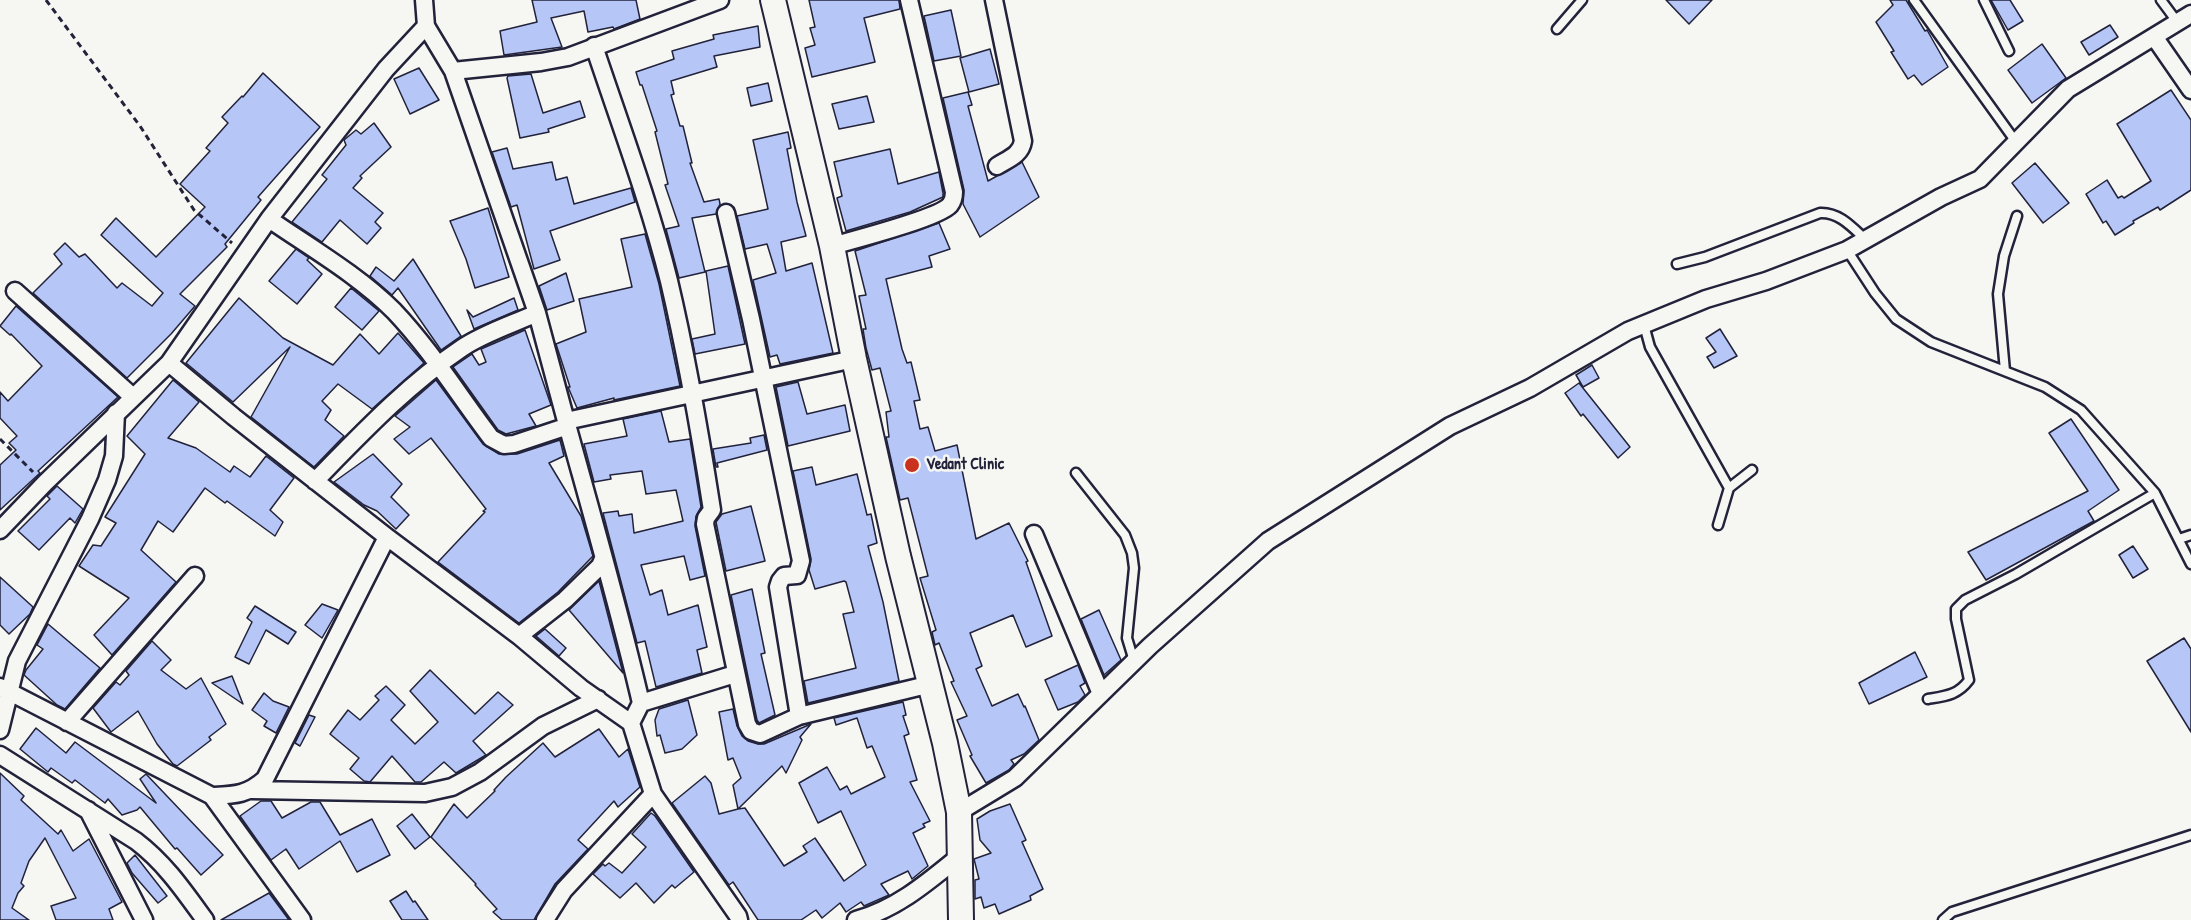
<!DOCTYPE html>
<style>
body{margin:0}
canvas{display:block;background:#f6f6f2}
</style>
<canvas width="2191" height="920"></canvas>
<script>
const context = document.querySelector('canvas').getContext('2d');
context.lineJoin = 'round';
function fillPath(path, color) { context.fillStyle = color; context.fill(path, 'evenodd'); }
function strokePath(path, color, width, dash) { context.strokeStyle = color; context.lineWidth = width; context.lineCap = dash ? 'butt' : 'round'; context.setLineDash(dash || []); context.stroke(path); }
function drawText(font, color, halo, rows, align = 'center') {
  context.font = font + ' "Patrick Hand",sans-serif'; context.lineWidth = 5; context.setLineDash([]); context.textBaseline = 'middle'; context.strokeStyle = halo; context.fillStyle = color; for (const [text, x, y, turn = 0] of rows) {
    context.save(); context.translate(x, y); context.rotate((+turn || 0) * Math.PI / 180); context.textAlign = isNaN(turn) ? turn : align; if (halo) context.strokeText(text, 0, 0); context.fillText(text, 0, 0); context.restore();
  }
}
const building = new Path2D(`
 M532,0H636L640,19L614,29L613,27L588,32L584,11L551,18L562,47L504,55L500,31L537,22Z
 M809,0H899L900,9L864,18L875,62L812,77L805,48L815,45L810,28L815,27Z
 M1666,0H1712L1689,24Z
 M1890,0H1906L1925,31L1927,30L1948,67L1922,85L1914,75L1908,79L1891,52L1894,51L1876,22L1893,5Z
 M1991,0H2010L2023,21L2008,30Z
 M951,10L961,56L934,61L924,16Z
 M2110,25L2118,37L2089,55L2081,42Z
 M758,26L760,47L714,56L717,67L671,81L674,94L671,95L680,126H683L692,163H690L704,202L719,199L720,204L716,214L692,218L705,272L679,278L666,229L679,226L665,185L668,184L655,132L657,131L642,85H640L636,72L674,59L672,51L714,39L713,35Z
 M2042,44L2066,78L2032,103L2008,70Z
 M990,49L999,84L969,92L960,58Z
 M419,68L439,100L410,114L394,79Z
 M263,73L320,127L258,197L261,200L225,244L227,247L180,294L195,306L171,334L127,378L33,293L62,264L54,254L65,243L79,257L85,254L117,288L122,283L152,306L163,293L101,235L116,218L156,257L205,207L180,184L210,151L206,148L228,123L222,117L242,96L243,97Z
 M531,74L543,113L580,101L585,117L548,129L549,132L520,138L507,78L508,76Z
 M768,83L772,101L751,106L747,88Z
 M2171,90L2191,120V190L2160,210L2158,207L2133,221L2134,223L2115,235L2106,221L2103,223L2086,194L2107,180L2118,198L2122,196L2124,198L2151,181L2117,124Z
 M968,92L972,105L968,106L988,181L1022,162L1039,197L980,237L963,204L964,190L943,98Z
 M867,96L874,122L839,129L832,104Z
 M374,123L391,147L360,176L362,178L353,188L383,213L375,222L381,228L367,244L340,220L322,242L292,222L327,179L322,175L346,145L344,140L356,130L361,134Z
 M788,132L791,148L787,149L797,202L806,236L781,242L786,271L812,263L833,353L780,364L777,355L770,357L753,280L776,273L767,244L745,249L737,216L768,209L753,140Z
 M507,148L513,169L552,162L556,180L567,177L574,204L631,188L635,202L550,231L560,260L534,269L517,205L511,207L492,152Z
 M890,149L898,184L939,172L943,193V197L910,212L846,231L837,198L842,196L834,162Z
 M2035,163L2069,203L2043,223L2012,183Z
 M488,208L509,277L475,288L466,259L450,221Z
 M939,223L950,249L929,256L932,267L886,279L902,349L907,363L911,362L920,400L914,401L920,429L928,427L935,451L957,445L976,539L1009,523L1028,561L1026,562L1052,636L1026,647L1013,615L970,633L982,666L976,669L992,706L1018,694L1024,707L1025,706L1039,740L1024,754L1011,760L1014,764L1009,770L986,783L970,756L972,755L957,720L967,716L951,682L954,681L939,643L935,645L932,632L936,630L920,578L928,576L908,498L900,500L886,437H889L886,412L891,411L880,368L872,370L866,348L863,329H866L859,296L866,295L855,251Z
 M645,234L659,284L680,386L614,400V398L577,408L568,387H570L556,344L586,332L579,299L632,287L621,239Z
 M296,249L309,258L307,260L322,274L297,304L269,281Z
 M413,259L461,336L441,350L398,288L392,295L370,276L376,267L394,281Z
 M728,266L745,344L695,354L692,339L715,334L706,271Z
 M566,273L574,301L547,310L539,286Z
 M351,288L379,311L362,330L335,307Z
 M239,298L283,338L333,365L360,334L379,354L398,333L424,363L372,409L338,384L322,401L331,410L325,420L344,436L314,467L251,417L290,347L233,402L186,363Z
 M514,298L518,310L474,329L467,310L473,317Z
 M16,306L118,397L38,471L40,473L0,510V465L16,450L9,443L17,436L0,418V392L8,401L42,366L11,334L10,335L0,326Z
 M1720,329L1737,356L1714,368L1707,357L1716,352L1706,338Z
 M525,330L551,405L529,414L536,426L506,434L498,430L453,367L472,354L479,365L486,362L481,349Z
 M1592,365L1599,378L1583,387L1576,375Z
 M173,380L199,402L168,438L196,448L230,472L234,466L250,477L266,456L294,478L270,510L283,522L275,536L227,501L225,503L205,488L173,532L158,521L141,550L176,582L112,655L94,635L129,598L79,566L93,545L101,546L116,523L105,517L145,454L127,436Z
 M436,380L483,444L499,454H517L560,440L564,456L549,463L581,516L593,556L558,592L519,623L438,562L485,512L483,511L486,509L431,438L409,454L394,439L410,427L395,416Z
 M798,382L807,414L845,405L850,431L788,446L776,387Z
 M1579,383L1630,447L1618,458L1583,414L1581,416L1565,393Z
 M661,411L669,442L690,439L701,507L696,516L695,526L705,576L690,580L684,556L641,565L650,595L662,590L668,615L698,605L707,647L697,650L702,673L656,687L645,641L637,643L603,513L618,511L619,516L632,514L634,533L683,521L676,490L646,494L642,471L610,475L611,479L594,482L584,444L627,436L623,419Z
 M2071,419L2119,490L2088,511L2094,521L1986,580L1968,552L2088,491L2049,433Z
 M764,435L767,450L717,463L718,467H716L713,449L751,443L750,438Z
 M373,454L402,484L391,497L409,515L396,529L377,511L364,505L334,482Z
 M812,467L816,485L857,474L867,515L871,514L877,543L868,546L883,602L899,681L808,703L804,681L856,668L843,614L854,612L846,582L844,581L815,589L809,570L811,559L793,471Z
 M57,486L83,509L75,523L70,518L39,550L18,531L50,499L47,496Z
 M751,506L765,561L726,571L716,522L722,514Z
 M2133,546L2148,569L2133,578L2119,555Z
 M0,577L33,607L30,614L9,634L0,625Z
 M599,581L613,635L623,673L569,610Z
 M752,589L765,653L761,654L775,715L759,723L757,720L731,595Z
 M322,604L338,610L322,638L305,625Z
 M255,606L296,632L288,644L266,630L249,664L235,657L252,622L247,618Z
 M1099,610L1121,660L1104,675L1081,619Z
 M48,624L100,668L65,709L57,705L24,675L26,670L43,649L37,645Z
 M545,629L566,648L559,656L536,636Z
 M2184,638L2191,649V732L2147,661Z
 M152,641L171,660L161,670L186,689L201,678L226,724L209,737L211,740L177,766L173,764L157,744L138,711L111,732L93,708L116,682L120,685L129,675L126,671Z
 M1915,652L1927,677L1869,704L1859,683Z
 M1078,665L1085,683L1080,686L1085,695L1078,702L1058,710L1045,680Z
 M430,670L475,714L498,692L513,705L473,741L486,755L456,773L444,762L421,782H415L392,756L370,782L364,781L350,769L359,758L330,734L348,710L360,720L379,700L375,696L386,686L405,705L391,720L415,744L438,722L410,691Z
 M232,676L243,704L212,683Z
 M264,693L273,701L289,707L276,733L264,726L267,721L252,710Z
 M688,700L697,735L682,749L665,753L660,735L657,736L655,720L659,709Z
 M903,702L906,715L903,716L909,734L904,736L917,780L910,782L930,821L923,824L925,827L913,833L928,866L912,879L908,871L881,884L889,895L864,906L861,902L846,912L840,903L822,918L816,910L801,920H758L733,882L729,885L672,803L705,776L711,783L719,814L738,809L733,785L741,778L733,758L728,760L719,712L733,709L737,726L742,736L748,741L758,744H764L811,724L800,737L802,740L786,773L782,766L738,809L745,808L784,866L807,852L803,846L815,838L844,881L866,865L841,811L818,823L799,783L827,767L840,790L847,786L851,794L885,777L872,746L867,748L857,718L836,725L834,718Z
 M309,715L315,717L300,746L295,743Z
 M36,728L66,753L75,742L156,803L140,779L146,774L223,855L201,875L177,848L175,849L140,807L137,810L122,815L108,799L105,803L75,780L72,783L51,768L48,772L20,749Z
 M599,729L619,757L628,749L640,787L618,807L614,801L578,840L588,849L555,884L534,920H502L493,912L497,909L475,885L476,884L431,837L454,804L467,818L495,791L494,790L506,777L543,743L555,757Z
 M0,773L24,796L21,800L58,834L61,830L73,851L89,839L122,902L109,909L113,920H56L51,906L76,898L45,838L29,861L21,883L24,886L18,893L12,908L29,920H0Z
 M261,801H271L282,818L311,802H320L340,835L372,819L390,855L357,872L340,841L299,869L286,849L271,860L240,816Z
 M1010,804L1026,840L1022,842L1043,889L1030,896L1031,900L999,914L995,904L984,908L981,897L975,899V880L979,879L974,859L991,853L980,840L977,819L990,811Z
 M651,813L655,816L694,872L675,888L672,885L654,903L636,883L620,898L593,874L603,864L605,866L609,863L622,873L646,847L632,834Z
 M412,814L430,837L415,849L397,826Z
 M135,855L167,896L158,903L132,873L127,863Z
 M406,891L413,902L415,901L428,920H402L390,901Z
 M269,893L289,920H221Z`);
fillPath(building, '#b6c7f7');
strokePath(building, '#22223b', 1.5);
const lane = new Path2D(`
 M1914,0L2016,142
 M1984,0L2009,51
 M2161,0L2178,23
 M1557,29L1582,0
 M1847,250L1875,293L1896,319L1931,342L2045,387L2081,410L2155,493L2191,564
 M1677,264L1705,257L1820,213C1839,212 1852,227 1866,240
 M1644,325L1650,347L1729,488L1718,525
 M2005,371L1998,294L2004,256L2017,216
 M1076,473L1125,535L1132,553L1134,568L1127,638L1134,661
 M1729,488L1752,470
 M2179,539L2191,535
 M1928,699C1946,696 1958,695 1969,680L1956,619V609L1965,600L2016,574L2155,493
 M1943,920L1952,912L2191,835`);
const street = new Path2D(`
 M424,0L426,26L453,71L537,313L566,421L854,359
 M994,0L1023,141C1021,155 1008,159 997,166
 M2155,38L2191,90
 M594,46C620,124 649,201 669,281C687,357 700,433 712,510L706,518L705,524L747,724L751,731L760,734L799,716L931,684
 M453,71L541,62L568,57L720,0
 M726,213L751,319L801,561L797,575L784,576L780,581L778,587L799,716
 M269,219C311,248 358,275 394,311C431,350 459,396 491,438L504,445L514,444L568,426
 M832,246C853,240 939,218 950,205C953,201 954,197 954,192L909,0
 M15,291L133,397
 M169,363L234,417L387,537L519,636L581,688L631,723L653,794L738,916L739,920
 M566,421C592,515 619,608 641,703L631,723
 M315,481C361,434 407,385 462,348C484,333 513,324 537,313
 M0,530L45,483L169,363L269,219L386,69L426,26
 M1034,534L1101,694
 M519,636L565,600L600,566L603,559
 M0,687L212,796L302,920
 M641,703L735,674
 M67,722L195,576
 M0,730L17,661L90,519L107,480L114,456L116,413
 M0,755L136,841C165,863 184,891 205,920
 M252,790L425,793L452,787L480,772L543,726L598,699
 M212,796C235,795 247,795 265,779L387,537
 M88,810L144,920
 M959,812L1015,778L1150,646L1268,541L1450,426L1530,388L1628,331L1706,299L1766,281L1847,250L1941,197L1980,179L2068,89L2191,14
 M545,920L564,890L653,794
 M856,920C897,909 929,881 961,855`);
const secondary = new Path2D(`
 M773,0L832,246L854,359L898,556L945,743L959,812L961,920`);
strokePath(lane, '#22223b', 13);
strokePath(street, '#22223b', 21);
strokePath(secondary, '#22223b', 28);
strokePath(new Path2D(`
 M46,0L140,126L194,210L232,243
 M0,439L33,472`), '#22223b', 3, [6, 4.5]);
strokePath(lane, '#f6f6f2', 8);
strokePath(street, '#f6f6f2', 16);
strokePath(secondary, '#f6f6f2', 24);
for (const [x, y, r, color] of [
 [912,465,8,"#c8321e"]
]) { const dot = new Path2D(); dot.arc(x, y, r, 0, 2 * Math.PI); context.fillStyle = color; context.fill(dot); strokePath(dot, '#f6f6f2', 2); }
drawText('bold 16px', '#22223b', '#f6f6f2', [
 ["Vedant Clinic",926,465]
], 'left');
</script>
